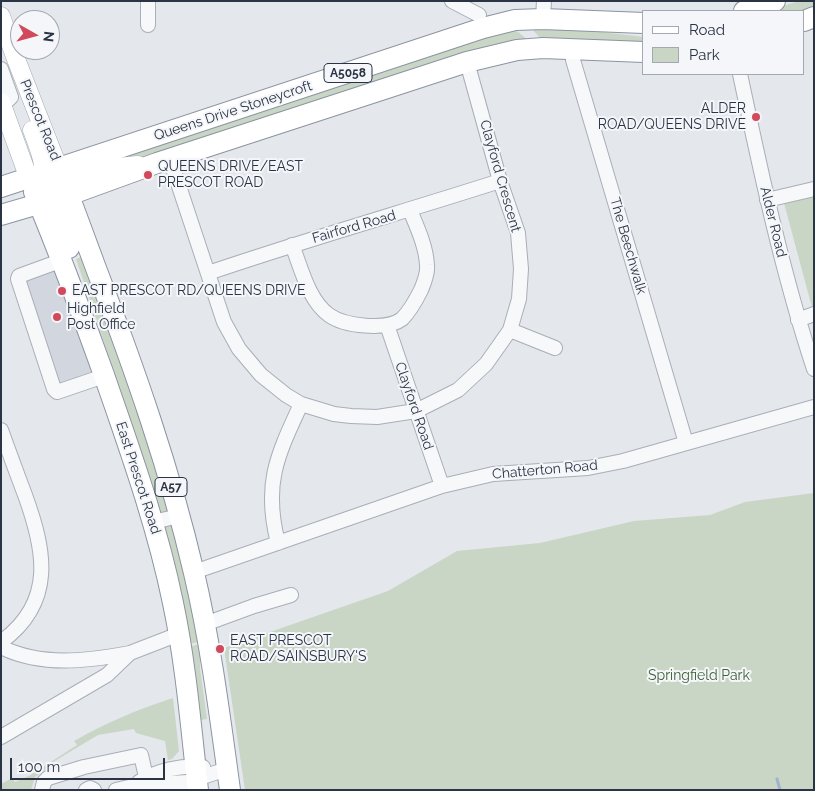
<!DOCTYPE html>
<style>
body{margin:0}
#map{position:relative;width:815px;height:791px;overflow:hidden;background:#e4e7ec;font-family:Raleway,sans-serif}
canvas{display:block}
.frame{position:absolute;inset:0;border:2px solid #2b3445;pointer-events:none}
.legend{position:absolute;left:642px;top:10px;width:162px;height:65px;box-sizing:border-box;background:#f4f6f9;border:1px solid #a4a8b1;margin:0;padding:6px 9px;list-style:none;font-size:15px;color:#2b3445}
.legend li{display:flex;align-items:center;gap:10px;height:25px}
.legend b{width:25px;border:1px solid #a4a8b1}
.north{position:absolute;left:10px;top:10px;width:50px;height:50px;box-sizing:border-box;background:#f4f6f9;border:1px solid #a4a8b1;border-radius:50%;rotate:97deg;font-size:14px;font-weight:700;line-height:20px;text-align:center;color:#2b3445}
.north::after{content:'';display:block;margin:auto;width:18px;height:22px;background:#d1495b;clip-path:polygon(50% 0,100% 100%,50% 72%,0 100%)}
.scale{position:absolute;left:10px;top:758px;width:155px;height:22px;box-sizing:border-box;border:2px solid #2b3445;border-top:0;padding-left:6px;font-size:15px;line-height:18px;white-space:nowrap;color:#2b3445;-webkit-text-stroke:4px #f4f6f9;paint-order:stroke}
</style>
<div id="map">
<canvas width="815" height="791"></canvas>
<div class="frame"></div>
<ul class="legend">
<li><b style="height:6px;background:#fff"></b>Road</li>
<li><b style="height:14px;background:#c9d6c5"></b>Park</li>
</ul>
<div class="north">N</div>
<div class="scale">100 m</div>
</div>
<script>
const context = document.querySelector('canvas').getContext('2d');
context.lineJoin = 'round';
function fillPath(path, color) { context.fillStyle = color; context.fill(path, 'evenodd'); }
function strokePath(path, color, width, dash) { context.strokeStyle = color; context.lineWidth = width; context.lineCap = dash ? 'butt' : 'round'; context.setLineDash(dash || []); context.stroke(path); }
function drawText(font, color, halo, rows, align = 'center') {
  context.font = font + ' Raleway,sans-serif'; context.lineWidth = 4; context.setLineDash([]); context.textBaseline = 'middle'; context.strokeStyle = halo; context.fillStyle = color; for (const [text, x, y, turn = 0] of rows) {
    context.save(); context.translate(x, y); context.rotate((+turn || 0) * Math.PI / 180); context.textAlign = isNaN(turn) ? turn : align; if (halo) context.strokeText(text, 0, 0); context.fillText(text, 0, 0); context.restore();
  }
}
fillPath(new Path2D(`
 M53,266L93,376L60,388L21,277Z`), '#d2d6de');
fillPath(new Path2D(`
 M799,1H814V8L797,11H767Z
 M531,28L594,31L644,37V45L543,41Z
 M517,31L529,41L117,164L115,158L495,35Z
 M814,195V315L784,203Z
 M84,256L135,399L168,511L159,514L120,394L114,372L76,259Z
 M814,493V790H245L224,648L388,591L457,551L540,543L634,521L710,515L745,502Z
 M172,524L174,526L199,642L189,644L163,526Z
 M200,644V668L207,719L201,720L198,716L187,647Z
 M173,698L179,751L172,759L168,760L165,741L136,733L134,729L98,735L48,765L46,769L35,777L31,790H1V784L12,778L15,782L29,776L77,745L74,741C107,722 137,710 173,698Z`), '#c9d6c5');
strokePath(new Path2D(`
 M777,779L780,790`), '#9fb4cc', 3);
const minor = new Path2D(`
 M452,1L479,15
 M543,19L544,1
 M148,25V1
 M573,48V60L686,443
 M1,69L11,97L8,100L1,101
 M740,74C761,173 782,272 814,369
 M170,159L224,322L239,349L261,375L286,395L301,404L334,414L351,416L377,417L416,411L458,390L486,364L510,330L519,299L521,269L518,233L500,181L467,62
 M767,200L814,189
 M292,245C301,267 308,300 329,315C344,326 386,331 402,319C410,311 416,300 421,290C424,283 428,273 427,265C426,246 417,227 410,210
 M60,261L19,276L18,279L54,389L57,392L104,376
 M208,273C305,240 403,212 500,181
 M798,320L814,314
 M387,325L442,486
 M510,330L555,348
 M1,430C9,452 17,474 25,495C45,550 56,602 1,642
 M153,522L179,516
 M278,543C263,484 277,456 301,404
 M194,572L442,486L493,474L588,468L623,461L814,407
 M205,624L254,606L291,595
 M1,647C41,667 88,661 130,653
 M1,737L107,675L130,653L179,634
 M139,782C157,770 182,765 203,767
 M42,790L44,782L48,778L84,767L141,755L148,786
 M86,790L90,788L94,790
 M116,790L133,786L187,782L227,769`);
const major = new Path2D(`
 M1,16L14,54L59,169
 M1,102L29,179C48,193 93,172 115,168C122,166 130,166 138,165
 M32,130C39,148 46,167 45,187`);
const highway = new Path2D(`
 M744,11L775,1
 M804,21L814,17
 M64,182C75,212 86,241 97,271C135,370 170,470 194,573C211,645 220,717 230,790
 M51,185L53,198L69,248
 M1,187L483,28L515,20L543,19L644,23
 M34,192C59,252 82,314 104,375C130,450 157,525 173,603C186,664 191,728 198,790
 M1,215L69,195L157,163L467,62L517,50L543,48L644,52`);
strokePath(minor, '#a9aeb7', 16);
strokePath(major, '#a3abb8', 19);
strokePath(highway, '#8b94a3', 22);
strokePath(minor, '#f7f8fa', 14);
strokePath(major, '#fff', 18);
strokePath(highway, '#fff', 20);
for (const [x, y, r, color] of [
 [756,117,5,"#d1495b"],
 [148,175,5,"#d1495b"],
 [62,291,5,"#d1495b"],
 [57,317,5,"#d1495b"],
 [220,649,5,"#d1495b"]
]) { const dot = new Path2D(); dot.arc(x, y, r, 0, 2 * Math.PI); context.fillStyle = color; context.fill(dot); strokePath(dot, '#f4f6f9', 2); }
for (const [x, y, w] of [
 [348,73,48],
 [171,487,32]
]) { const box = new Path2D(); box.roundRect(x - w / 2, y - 9.5, w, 19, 4); context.fillStyle = '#f4f6f9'; context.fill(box); strokePath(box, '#2b3445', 1); }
drawText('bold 12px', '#2b3445', null, [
 ["A5058",348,73],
 ["A57",171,487]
]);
drawText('14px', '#2b3445', '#f4f6f9', [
 ["ALDER",746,109,"right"],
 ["ROAD/QUEENS DRIVE",746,125,"right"],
 ["QUEENS DRIVE/EAST",158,167],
 ["PRESCOT ROAD",158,183],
 ["EAST PRESCOT RD/QUEENS DRIVE",72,291],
 ["Highfield",67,309],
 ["Post Office",67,325],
 ["EAST PRESCOT",230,641],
 ["ROAD/SAINSBURY'S",230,657]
], 'left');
drawText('14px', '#2b3445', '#f4f6f9', [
 ["Queens Drive Stoneycroft",233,111,-18],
 ["Prescot Road",40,120,68],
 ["Clayford Crescent",500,176,74],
 ["Alder Road",773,222,76],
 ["Fairford Road",354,227,-16],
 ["The Beechwalk",628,246,74],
 ["Clayford Road",414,406,71],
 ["Chatterton Road",545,470,-5],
 ["East Prescot Road",138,478,72]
]);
drawText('14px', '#3f6138', '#f4f6f9', [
 ["Springfield Park",699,676]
]);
</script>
